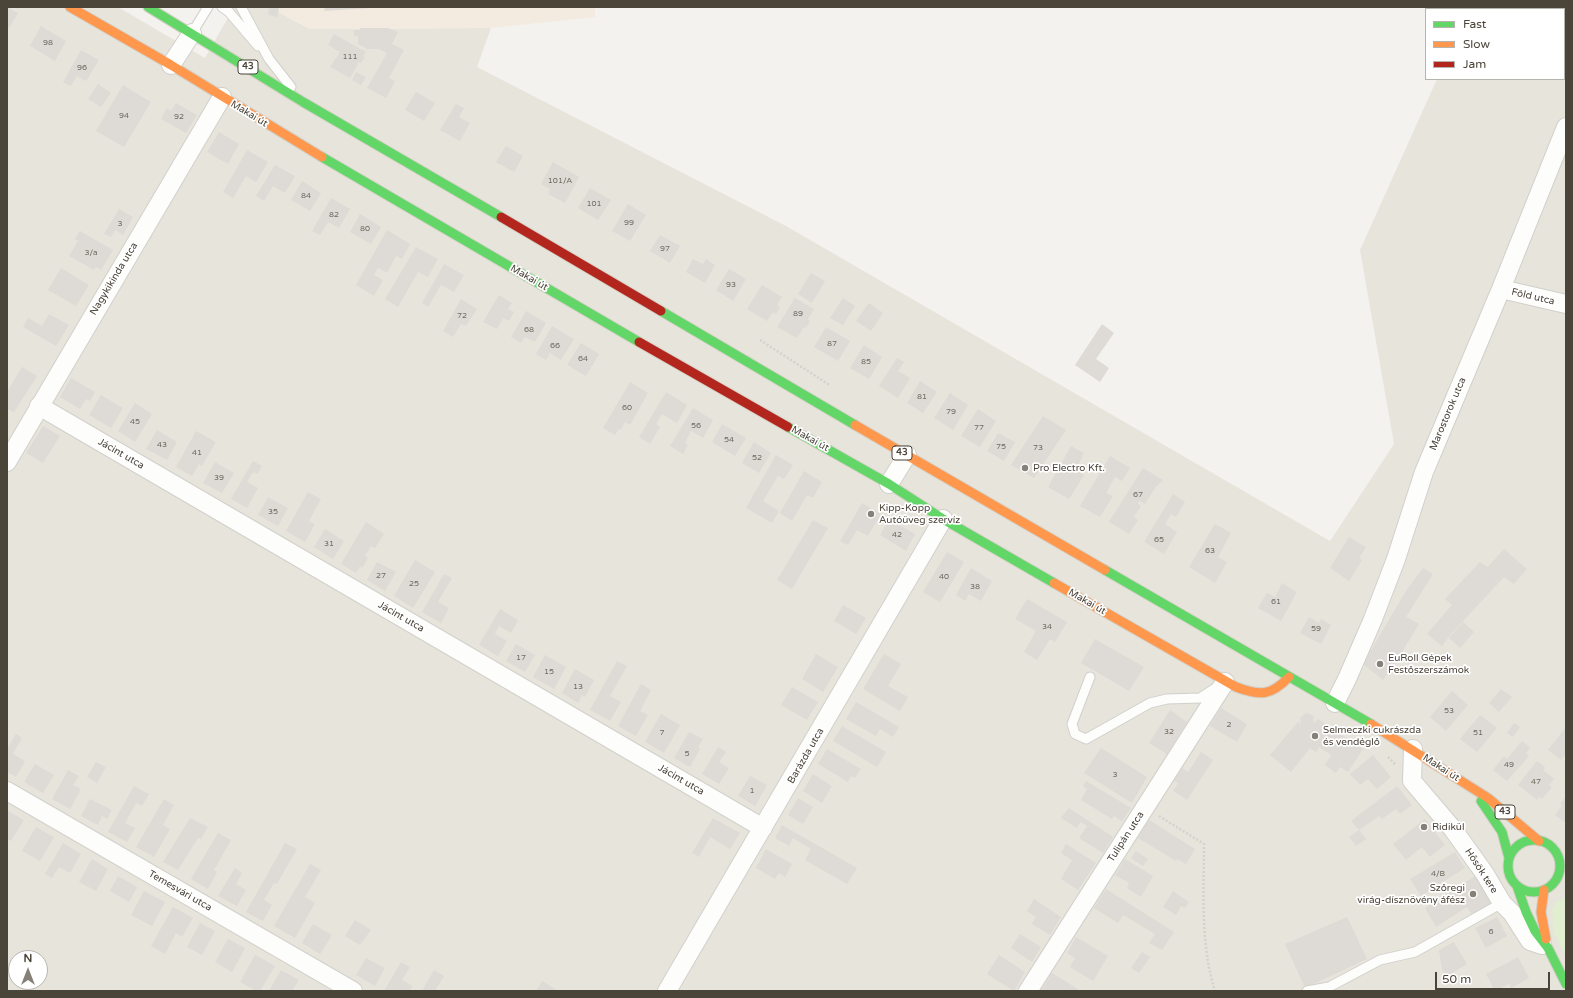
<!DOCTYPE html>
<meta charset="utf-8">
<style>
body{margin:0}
#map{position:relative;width:1573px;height:998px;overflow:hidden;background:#f4f2ee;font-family:"Varela Round",sans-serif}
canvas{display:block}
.frame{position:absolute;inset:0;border:8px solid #4b4439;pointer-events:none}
.legend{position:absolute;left:1425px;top:8px;width:140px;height:72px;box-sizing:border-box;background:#fff;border:1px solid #b7b4b0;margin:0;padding:5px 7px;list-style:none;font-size:12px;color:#4b4439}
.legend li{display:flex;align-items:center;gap:8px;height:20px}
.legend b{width:20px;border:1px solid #b7b4b0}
.north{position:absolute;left:8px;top:950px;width:40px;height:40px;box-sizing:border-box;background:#fff;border:1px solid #b7b4b0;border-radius:50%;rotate:0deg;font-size:11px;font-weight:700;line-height:16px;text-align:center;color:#4b4439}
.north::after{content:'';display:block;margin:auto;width:14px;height:18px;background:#868178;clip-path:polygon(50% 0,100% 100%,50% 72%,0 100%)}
.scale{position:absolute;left:1435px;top:972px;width:115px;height:18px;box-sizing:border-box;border:2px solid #4b4439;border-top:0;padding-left:5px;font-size:12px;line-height:14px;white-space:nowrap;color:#4b4439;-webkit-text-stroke:3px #fff;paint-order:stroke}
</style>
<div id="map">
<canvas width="1573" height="998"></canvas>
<div class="frame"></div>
<ul class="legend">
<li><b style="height:5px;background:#63d668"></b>Fast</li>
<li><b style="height:5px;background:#ff974d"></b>Slow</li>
<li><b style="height:5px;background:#b3261e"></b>Jam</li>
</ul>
<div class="north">N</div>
<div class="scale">50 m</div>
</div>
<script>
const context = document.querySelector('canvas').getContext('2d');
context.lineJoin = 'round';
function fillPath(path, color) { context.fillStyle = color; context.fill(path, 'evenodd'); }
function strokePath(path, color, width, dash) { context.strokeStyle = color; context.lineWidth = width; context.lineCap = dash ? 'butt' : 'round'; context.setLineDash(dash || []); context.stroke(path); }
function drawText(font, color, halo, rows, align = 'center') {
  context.font = font + ' "Varela Round",sans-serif'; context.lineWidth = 3.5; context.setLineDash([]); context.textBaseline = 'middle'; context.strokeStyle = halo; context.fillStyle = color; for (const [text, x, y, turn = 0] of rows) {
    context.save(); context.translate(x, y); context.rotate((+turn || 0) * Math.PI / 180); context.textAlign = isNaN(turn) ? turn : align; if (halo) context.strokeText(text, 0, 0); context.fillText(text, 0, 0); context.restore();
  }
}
fillPath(new Path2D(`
 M7,7H118L205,58L234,7H269L310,29L491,28L477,67L786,226L1330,541L1394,444L1360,250L1437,79H1564V9H1469L1470,7H1566V991H7ZM16,958H40V982H16Z`), '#e7e4dc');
fillPath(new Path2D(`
 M269,7H595V17L491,28L310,29Z`), '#f3ebdf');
fillPath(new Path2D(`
 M1566,897V955L1554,934L1552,911L1555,903Z`), '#e1eecf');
fillPath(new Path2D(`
 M7,7L18,13L9,28L7,27Z
 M269,7H279L278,17L268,15Z
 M325,7H370V8L324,11Z
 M41,26L66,41L55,61L30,46Z
 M360,28H388L398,32L392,44L404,50L389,78L395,81L386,98L367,88L387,53L379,49H367L358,44V36H354V30H360Z
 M334,34L366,52L363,56L365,57L361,63L359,62L350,78L330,67L340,52L328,45Z
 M81,50L99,60L86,81L77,76L71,86L63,82Z
 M356,72L366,77L361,85L352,80Z
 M98,84L111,93L101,107L88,99Z
 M123,85L151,102L124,147L96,131Z
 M416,92L435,103L424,121L405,110Z
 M176,103L197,115L186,133L161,119L167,108L171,111Z
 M456,104L464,108L459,117L470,123L460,141L440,130Z
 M219,132L239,144L228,164L207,152Z
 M506,146L523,156L514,172L496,162Z
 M247,150L268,162L256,182L246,176L233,198L223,192Z
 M553,162L579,177L565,203L548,194L550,189L541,184Z
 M275,165L295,176L285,193L273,186L264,201L256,196Z
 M302,181L321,193L310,211L291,200Z
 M590,188L611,200L598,220L578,208Z
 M331,198L350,209L339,228L328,222L320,235L312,231Z
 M628,204L646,215L630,241L612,231Z
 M119,209L133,217L123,235L115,230L111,237L104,234Z
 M360,214L381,227L371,244L350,232Z
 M387,230L410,244L402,259L396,256L387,273L378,268L374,275L383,280L374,296L356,285Z
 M80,231L113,250L101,270L96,267L94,270L69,256L78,241L75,239Z
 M660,235L680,246L670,263L650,251Z
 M416,247L438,259L428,277L418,272L398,307L385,299Z
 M693,259L703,264L706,259L715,265L705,283L686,272Z
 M444,264L464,275L454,292L441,285L428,307L422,303Z
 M61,268L89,285L76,306L48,290Z
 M729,269L746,279L733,301L716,290Z
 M811,273L825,281L812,303L798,294Z
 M762,285L782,297L777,305L780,307L776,314L773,312L767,321L747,309Z
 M499,295L512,303L508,309L514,312L509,321L503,318L497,329L483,322Z
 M795,298L814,309L808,319L810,321L806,328L804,327L797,338L777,327Z
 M843,298L855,306L843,325L830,318Z
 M461,299L477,309L466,326L461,324L453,337L443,331Z
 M869,303L883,313L871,331L856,321Z
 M526,311L546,323L535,342L525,337L521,343L511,337Z
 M49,314L69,325L56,346L23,327L28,318L42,326Z
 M1102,324L1114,333L1096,359L1109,368L1100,382L1075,365Z
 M552,326L574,339L561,360L550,353L546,360L536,354Z
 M826,327L850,341L838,361L814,347Z
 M581,343L599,354L586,376L567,365Z
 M864,345L882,357L869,379L850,368Z
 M897,358L904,362L898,371L910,378L898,398L879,386Z
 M22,367L37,376L14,412L7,409V392Z
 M71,378L95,392L90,401L86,399L80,409L60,397Z
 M920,381L937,392L923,413L907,403Z
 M630,382L648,393L630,425L625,422L621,430L619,429L615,435L603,428Z
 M666,392L687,405L677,423L662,414L656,424L660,427L650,444L639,437Z
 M950,393L968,405L953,430L934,418Z
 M101,395L123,408L111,428L89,415Z
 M135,403L152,414L135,442L118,431Z
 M693,408L713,420L703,438L691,431L685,443L688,445L683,454L670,446Z
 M978,409L996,421L980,447L961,436Z
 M1043,416L1066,430L1034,478L1011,465Z
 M722,424L746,438L735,456L712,442Z
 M43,426L60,436L43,463L26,453Z
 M157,430L177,442L167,460L146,449Z
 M196,431L216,442L202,466L199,464L192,476L176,467Z
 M998,433L1015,442L1004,461L987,451Z
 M754,442L771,453L759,473L742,463Z
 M1071,446L1084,453L1076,470L1084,475L1069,499L1048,487Z
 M776,455L793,465L784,479L778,476L763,501L779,511L772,523L746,508Z
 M1110,456L1130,468L1122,481L1115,477L1106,493L1113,496L1100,517L1080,506Z
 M253,461L262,466L257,474L253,472L247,482L258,488L247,508L231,499Z
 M215,462L234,473L222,493L203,483Z
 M1143,468L1163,480L1155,488L1145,504L1139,501L1138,504L1141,506L1134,517L1138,520L1129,534L1109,522Z
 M804,471L822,482L813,498L807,495L792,521L780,513Z
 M308,492L321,499L309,521L315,524L305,542L286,531Z
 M1173,494L1185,502L1176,517L1171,514L1165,524L1177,532L1164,554L1144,542Z
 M268,497L288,508L278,526L258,515Z
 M862,503L881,514L868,536L857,530L848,545L840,541Z
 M889,519L915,534L906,551L880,535Z
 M813,520L828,528L792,589L777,580Z
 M366,522L384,534L375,548L371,546L365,556L368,558L362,568L360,566L356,573L341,564Z
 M1215,524L1231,533L1218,557L1227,562L1215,583L1189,567Z
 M325,529L344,541L333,559L314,547Z
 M1349,537L1366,547L1359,558L1362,560L1349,581L1330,568Z
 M1504,549L1527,569L1514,584L1504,577L1451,634L1442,646L1427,634L1452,605L1445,599L1480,562L1488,567Z
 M947,552L964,562L940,602L923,592Z
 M415,560L435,572L413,608L394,596Z
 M377,562L396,572L385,591L367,580Z
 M971,568L992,581L981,601L969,594L965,601L956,595Z
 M1423,568L1433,574L1406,617L1419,624L1394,665L1383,680L1363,664L1406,591Z
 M444,574L452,578L438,602L449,608L441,623L422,612Z
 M1282,583L1297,592L1281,621L1258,608L1267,593L1275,597Z
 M1027,599L1067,622L1055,642L1050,639L1037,660L1024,652L1036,631L1015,619Z
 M843,605L866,618L856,634L834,621Z
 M500,609L518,620L511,633L499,626L495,634L507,641L498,656L479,645Z
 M1309,617L1319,623L1321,619L1331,625L1321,644L1300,633Z
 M1463,622L1474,632L1460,648L1449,638Z
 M1095,639L1144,667L1129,691L1081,663Z
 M516,644L535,655L525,672L506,661Z
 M816,654L838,667L823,692L802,679Z
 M884,654L901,664L888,686L908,697L900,711L863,689Z
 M545,655L566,667L554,689L533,677Z
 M617,661L627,666L610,696L621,702L610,721L590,710Z
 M575,669L594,680L585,697L582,695L578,703L562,693Z
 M641,684L651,690L640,711L648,715L636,736L618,726Z
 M792,687L818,702L807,720L781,705Z
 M1501,689L1512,697L1499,712L1489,703Z
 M1452,691L1468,705L1446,731L1430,717Z
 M856,702L899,727L893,737L880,729L876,736L846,719Z
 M1221,708L1247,724L1237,742L1210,726Z
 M1170,710L1187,722L1167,754L1149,743Z
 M1306,713L1310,714L1313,716L1314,723L1318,719L1363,749L1348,772L1340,767L1336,773L1325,765L1331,755L1319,747L1316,752L1310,748L1291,772L1270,755L1298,722L1301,724L1300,718Z
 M661,714L680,725L664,753L645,742Z
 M1480,715L1497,728L1477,752L1460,739Z
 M1514,723L1520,727L1513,737L1507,733Z
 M842,726L886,752L877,767L833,741Z
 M1566,727V754L1561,760L1548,750Z
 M689,732L703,739L698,747L700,749L690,767L674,758Z
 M16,734L22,738L13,754L25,761L16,777L7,772V749Z
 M1522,741L1530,748L1526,753L1529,756L1507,781L1493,770L1504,756L1507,759Z
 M718,747L726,752L719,762L729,768L719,784L702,774Z
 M1101,748L1147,777L1132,803L1084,773Z
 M827,749L861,769L855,778L851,776L848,782L818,764Z
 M1201,752L1213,760L1187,800L1173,791L1178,783L1174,781L1182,768L1188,772Z
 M1373,755L1391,777L1377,789L1368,779L1360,785L1350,774Z
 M1537,761L1545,767L1543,770L1554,779L1549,785L1552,787L1542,799L1539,797L1537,800L1518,785Z
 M96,762L106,767L97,783L87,777Z
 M35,764L54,775L43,793L24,782Z
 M68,770L79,776L73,785L81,789L70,809L52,799Z
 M813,774L832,786L822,803L803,791Z
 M750,776L767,785L755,806L738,796Z
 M1086,781L1131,808L1122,821L1114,816L1112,819L1081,800L1087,789L1083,786Z
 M134,786L149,794L142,806L136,803L125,823L135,828L127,842L108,832Z
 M1397,786L1412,805L1400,814L1396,809L1382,819L1379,816L1359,830L1351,821Z
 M1566,796V823L1555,815L1562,805L1560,804Z
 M798,798L813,807L803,824L788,815Z
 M90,799L112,810L107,819L102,816L98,825L81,816Z
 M164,799L174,805L163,825L170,829L154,857L136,847Z
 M1069,808L1113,837L1103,853L1079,838L1087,826L1080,822L1077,828L1061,818Z
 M8,811L24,820L11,841L7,839Z
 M190,818L208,827L201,839L198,838L178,870L163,862Z
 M713,818L740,833L730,849L710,837L699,857L692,853Z
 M1425,819L1445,845L1430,857L1422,847L1406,860L1393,844Z
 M1149,820L1195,849L1186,864L1177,859L1176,861L1138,838Z
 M782,825L857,868L847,884L805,860L811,849L793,838L789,846L775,838Z
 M36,827L54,837L40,861L22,851Z
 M1359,830L1366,839L1356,846L1349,837Z
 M218,833L231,840L214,870L217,872L208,889L191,879Z
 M63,843L81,854L70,873L59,867L52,878L45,874Z
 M285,843L297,849L277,884L274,883L264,900L272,905L263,921L246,912Z
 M1066,844L1096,863L1078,890L1061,879L1072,860L1061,853Z
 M766,849L792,864L785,877L779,873L775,879L756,868Z
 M1136,851L1148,859L1143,866L1131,858Z
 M1455,852L1465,868L1421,896L1410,879Z
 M92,859L108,869L96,891L79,882Z
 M1125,859L1153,876L1141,897L1127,888L1129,883L1115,875Z
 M310,864L321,870L305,897L315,903L295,938L274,926Z
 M235,868L242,873L236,884L246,890L237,906L218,896Z
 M118,876L137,887L129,902L110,891Z
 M1475,876L1492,903L1472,915L1467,907L1436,927L1425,908Z
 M1106,889L1174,932L1162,950L1149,943L1155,934L1123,915L1118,923L1094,908Z
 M144,891L165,902L152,926L131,915Z
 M1173,891L1189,902L1185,908L1181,906L1176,915L1163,907Z
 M1034,899L1061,917L1050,935L1032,924L1036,917L1027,911Z
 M173,907L193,918L182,937L176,933L165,954L151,946Z
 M1347,917L1367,959L1305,988L1285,944Z
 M1497,917L1507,936L1486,948L1475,928Z
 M355,920L371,930L360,945L345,936Z
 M200,923L215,931L202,955L187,947Z
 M313,924L332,935L320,954L302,943Z
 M1020,934L1041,947L1032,962L1011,948Z
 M1076,937L1108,956L1093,981L1070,967L1075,958L1067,953Z
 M228,939L245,948L232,972L215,962Z
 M1454,942L1467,964L1447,976L1442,970L1439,950Z
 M1142,952L1150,957L1139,973L1131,968Z
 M255,955L275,966L260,991H256L240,982Z
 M999,955L1025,972L1014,991L987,974Z
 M1518,957L1529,978L1511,988L1509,984L1495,991L1486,974Z
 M366,958L385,968L375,986L356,975Z
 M401,962L410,967L402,980L412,986L410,991H384Z
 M281,970L299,980L292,991H269Z
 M434,970L444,976L435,991H422Z
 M1052,973L1078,989L1077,991H1041Z
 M542,981L559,991H536Z`), '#dedbd6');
const lane = new Path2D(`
 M222,7L229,12L258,46
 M241,7L269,59L291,87
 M192,33L208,7
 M1090,677L1072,724L1075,734L1086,739L1150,703L1167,699L1200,698L1217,687
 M1307,991L1329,987L1380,960L1415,952L1502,903`);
const street = new Path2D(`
 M171,65L192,33
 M1501,289L1566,304
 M39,406L763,828
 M7,462L222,97
 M889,484L907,455
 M1335,703L1347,679L1373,619L1396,559L1424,472L1501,289L1566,127
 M1413,749L1412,781L1452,828L1485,874L1502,903L1512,913L1530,941L1542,945
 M7,791L353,991
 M667,991L943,519
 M1028,991L1225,682`);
const fast = new Path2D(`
 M148,7L303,102L501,217
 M322,157L639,342
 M661,311L855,425
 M788,427L889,484L943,519L1054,583
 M1105,570L1371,724
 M1481,801L1502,832L1509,858
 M1508 866a26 26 0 1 1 52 0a26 26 0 1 1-52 0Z
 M1517,886L1526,912L1535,931L1548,948L1566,984`);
const slow = new Path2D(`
 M70,7L171,65L322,157
 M855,425L1105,570
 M1054,583L1236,687C1260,696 1271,696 1289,677
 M1371,724L1488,798L1539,841
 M1544,890L1541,912L1546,939`);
const jam = new Path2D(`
 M501,217L661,311
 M639,342L788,427`);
strokePath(lane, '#d2d0cb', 11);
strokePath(street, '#d2d0cb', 20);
strokePath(fast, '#d3cfc5', 11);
strokePath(slow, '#d3cfc5', 11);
strokePath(jam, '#d3cfc5', 11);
strokePath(new Path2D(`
 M760,340L828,384L826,386
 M1388,757L1396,765
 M1159,816L1204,844C1204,892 1200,944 1215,991`), '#d3d2cc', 2.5, [2, 2]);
strokePath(lane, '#fdfdfc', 9);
strokePath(street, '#fdfdfc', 18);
strokePath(fast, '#63d668', 9);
strokePath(slow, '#ff974d', 9);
strokePath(jam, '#b3261e', 9);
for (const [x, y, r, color] of [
 [1025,468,4,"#868178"],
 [871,514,4,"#868178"],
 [1380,664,4,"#868178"],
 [1315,736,4,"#868178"],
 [1424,827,4,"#868178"],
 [1473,894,4,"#868178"]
]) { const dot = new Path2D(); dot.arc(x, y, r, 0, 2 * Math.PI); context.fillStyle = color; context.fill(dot); strokePath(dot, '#fff', 1.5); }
drawText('8px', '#706a61', null, [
 ["98",48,43],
 ["111",350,57],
 ["96",82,68],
 ["94",124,116],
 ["92",179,117],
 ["101/A",560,181],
 ["84",306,196],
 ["101",594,204],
 ["82",334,215],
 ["99",629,223],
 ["3",120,224],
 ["80",365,229],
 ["97",665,249],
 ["3/a",91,253],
 ["93",731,285],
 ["89",798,314],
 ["72",462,316],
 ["68",529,330],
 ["87",832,344],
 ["66",555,346],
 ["64",583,359],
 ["85",866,362],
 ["81",922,397],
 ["60",627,408],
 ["79",951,412],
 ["45",135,422],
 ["56",696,426],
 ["77",979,428],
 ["54",729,440],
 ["43",162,445],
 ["75",1001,447],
 ["73",1038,448],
 ["41",197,453],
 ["52",757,458],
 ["39",219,478],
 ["67",1138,495],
 ["35",273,512],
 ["42",897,535],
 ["65",1159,540],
 ["31",329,544],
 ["63",1210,551],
 ["27",381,576],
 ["40",944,577],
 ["25",414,584],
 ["38",975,587],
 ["61",1276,602],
 ["34",1047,627],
 ["59",1316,629],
 ["17",521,658],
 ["15",549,672],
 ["13",578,687],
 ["53",1449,711],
 ["2",1229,725],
 ["32",1169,732],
 ["7",662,733],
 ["51",1478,733],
 ["5",687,754],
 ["49",1509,765],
 ["3",1115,775],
 ["47",1536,782],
 ["1",752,791],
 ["4/B",1438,874],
 ["6",1491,932]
]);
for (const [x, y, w] of [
 [248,67,20],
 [902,453,20],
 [1505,812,20]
]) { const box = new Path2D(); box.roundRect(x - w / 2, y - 7, w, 14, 3); context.fillStyle = '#fff'; context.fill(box); strokePath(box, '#4b4439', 1); }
drawText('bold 9px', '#4b4439', null, [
 ["43",248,67],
 ["43",902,453],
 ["43",1505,812]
]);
drawText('10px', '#4b4439', '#fff', [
 ["Makai út",249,114,31],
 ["Makai út",529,278,30],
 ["Nagykikinda utca",114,279,-59],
 ["Föld utca",1533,297,13],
 ["Marostorok utca",1448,414,-67],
 ["Makai út",810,439,29],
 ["Jácint utca",121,454,30],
 ["Makai út",1087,602,30],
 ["Jácint utca",401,617,30],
 ["Barázda utca",806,756,-60],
 ["Makai út",1441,768,33],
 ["Jácint utca",681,780,30],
 ["Tulipán utca",1126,837,-57],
 ["Hősök tere",1481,871,57],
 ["Temesvári utca",180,891,30]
]);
drawText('10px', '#4b4439', '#fff', [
 ["Pro Electro Kft.",1033,468],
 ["Kipp-Kopp",879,508],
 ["Autóüveg szervíz",879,520],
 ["EuRoll Gépek",1388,658],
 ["Festőszerszámok",1388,670],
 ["Selmeczki cukrászda",1323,730],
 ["és vendéglő",1323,742],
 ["Ridikül",1432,827],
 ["Szőregi",1465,888,"right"],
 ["virág-dísznövény áfész",1465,900,"right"]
], 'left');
</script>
